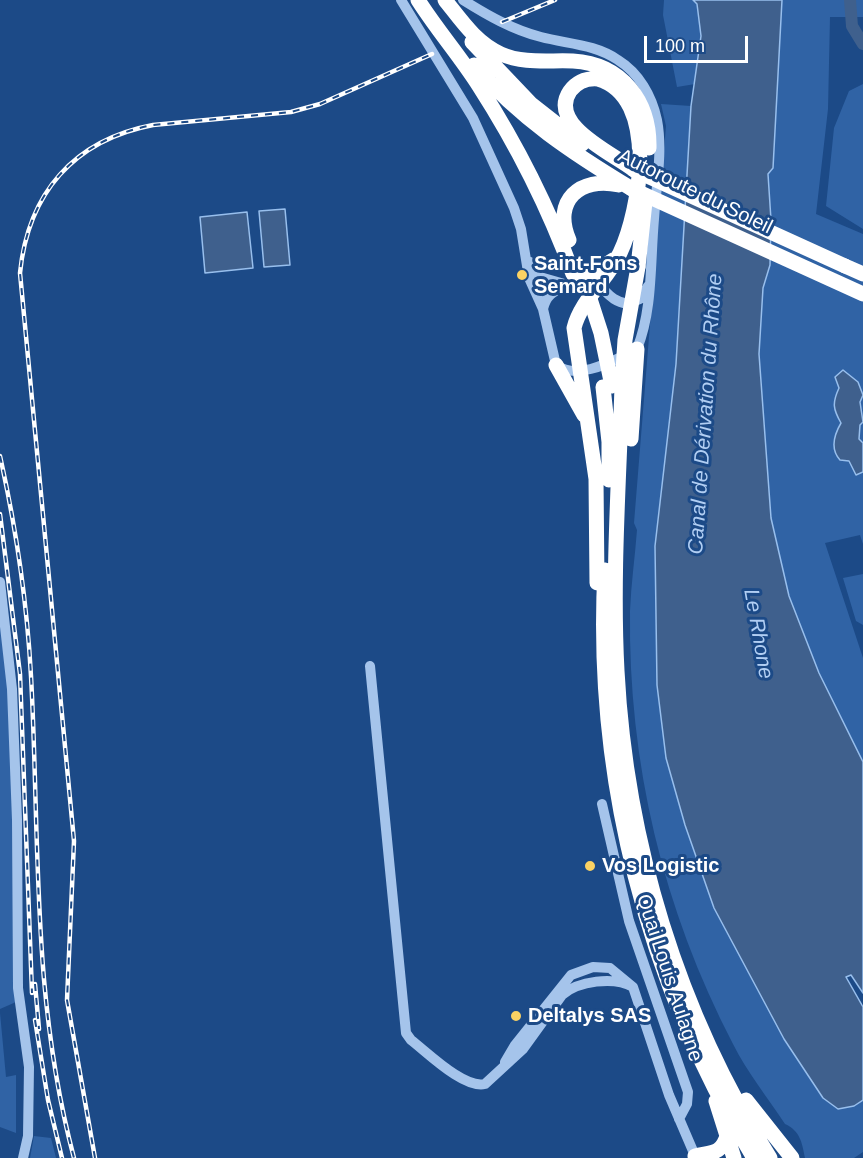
<!DOCTYPE html>
<meta charset="utf-8">
<style>
body{margin:0}
#map{position:relative;width:863px;height:1158px;overflow:hidden;background:#1c4a87;font-family:Arial,sans-serif}
canvas{display:block}
.scale{position:absolute;left:644px;top:36px;width:104px;height:27px;box-sizing:border-box;border:3px solid #fff;border-top:0;padding-left:8px;font-size:18px;line-height:21px;white-space:nowrap;color:#fff;-webkit-text-stroke:4px #1c4a87;paint-order:stroke}
</style>
<div id="map">
<canvas width="863" height="1158"></canvas>
<div class="scale">100 m</div>
</div>
<script>
const context = document.querySelector('canvas').getContext('2d');
context.lineJoin = 'round';
function fillPath(path, color) { context.fillStyle = color; context.fill(path, 'evenodd'); }
function strokePath(path, color, width, dash) { context.strokeStyle = color; context.lineWidth = width; context.lineCap = dash ? 'butt' : 'round'; context.setLineDash(dash || []); context.stroke(path); }
function drawText(font, color, halo, rows, align = 'center') {
  context.font = font + ' Arial,sans-serif'; context.lineWidth = 6; context.setLineDash([]); context.textBaseline = 'middle'; context.strokeStyle = halo; context.fillStyle = color; for (const [text, x, y, turn = 0] of rows) {
    context.save(); context.translate(x, y); context.rotate((+turn || 0) * Math.PI / 180); context.textAlign = isNaN(turn) ? turn : align; if (halo) context.strokeText(text, 0, 0); context.fillText(text, 0, 0); context.restore();
  }
}
fillPath(new Path2D(`
 M664,0H693L697,4L701,36L695,84L677,87L663,15Z
 M735,0H863V17H830L828,109L816,214L863,234V544L860,535L825,543L863,658V762L819,673L789,596L771,519L759,354L763,288L770,265L771,220L768,174L773,168L781,18Z
 M863,84V229L826,206L834,128L849,91Z
 M661,104L691,106L676,364L655,546L657,685L666,758L685,825L714,908L784,1039L823,1098L854,1106L863,1100V1152L854,1158H805C802,1142 800,1131 785,1124C768,1098 747,1072 733,1044C663,909 628,763 630,611C631,584 635,557 637,530L634,523L666,126Z
 M863,574V625L856,621L843,578Z
 M0,601L10,693L16,1002L0,1009Z
 M0,1013L6,1077L16,1075V1133L0,1127Z
 M34,1136L51,1138L56,1158H30Z`), '#3063a5');
const water = new Path2D(`
 M693,0H782L773,168L768,174L771,220L770,265L763,288L759,354L771,518L789,596L819,673L863,762V993L851,975L846,977L863,1007V1100L854,1106L838,1109L823,1098L784,1039L714,908L685,825L666,758L657,685L655,546L676,364L691,106L701,36L697,4Z
 M285,209L290,265L264,267L259,211Z
 M247,212L253,268L205,273L200,217Z
 M843,370L858,382L863,395L860,402L863,422L860,425L859,439L863,443V472L856,475L849,461L840,460C830,449 834,435 841,423C833,409 832,403 839,388L835,377Z`);
fillPath(water, '#3f608d');
strokePath(water, '#98bfed', 1.5);
strokePath(new Path2D(`
 M850,0L852,26L863,44`), '#3f608d', 12);
strokePath(new Path2D(`
 M401,0L473,118L514,208L521,229L529,278L543,309L556,365C577,380 609,363 630,353
 M463,0C487,15 513,30 541,37C567,44 595,44 618,60C639,73 652,96 657,120C663,151 656,187 654,219C650,263 653,309 637,349
 M530,262L540,277L568,285
 M543,309C546,296 553,291 565,287C608,270 597,299 628,304L640,299L648,286
 M0,582L12,689L17,820L18,988L29,1067L28,1136L23,1158
 M370,666L406,1033L411,1040C428,1053 464,1089 485,1084L523,1049L562,995C578,981 614,976 633,987
 M602,804L629,921L688,1092L687,1104L679,1119
 M505,1062L515,1045L571,975L593,967L610,968L633,987L669,1095L696,1158`), '#a5c4eb', 10);
strokePath(new Path2D(`
 M418,0C437,30 460,56 479,86C517,145 549,209 573,274
 M445,0C461,20 476,43 501,54C524,64 548,60 573,61C622,64 650,101 649,148
 M472,42L531,104L582,144
 M474,65C519,118 574,154 632,189
 M569,240C552,201 580,176 619,185
 M845,266L863,274
 M638,267L645,202
 M582,280L613,260
 M556,365L584,415
 M622,386C619,481 612,576 617,671C626,842 678,1013 770,1158
 M603,387L609,442V480
 M631,439L637,349
 M605,570C594,775 646,983 754,1158
 M597,583L596,479L574,328C581,300 608,279 620,253C640,211 660,97 598,79C587,78 577,82 570,91C547,125 614,154 634,170
 M746,1100L792,1158
 M716,1101L734,1158
 M695,1156C711,1152 721,1155 727,1136`), '#fff', 15);
const rail = new Path2D(`
 M502,22L555,0
 M0,456C16,528 27,602 31,676C40,840 31,997 74,1158
 M0,514L20,674L32,993
 M35,984L39,1029
 M35,1020L48,1100L62,1158
 M95,1158L67,1000L74,841L20,273C28,193 74,140 153,125L291,112L320,104L432,54`);
strokePath(rail, '#fff', 4.5);
strokePath(rail, '#1c4a87', 2, [7]);
strokePath(new Path2D(`
 M634,170L845,266
 M632,189L863,294
 M581,271L601,333L612,386
 M622,386L625,340L638,267`), '#fff', 15);
for (const [x, y, r, color] of [
 [522,275,6,"#fbd263"],
 [590,866,6,"#fbd263"],
 [516,1016,6,"#fbd263"]
]) { const dot = new Path2D(); dot.arc(x, y, r, 0, 2 * Math.PI); context.fillStyle = color; context.fill(dot); strokePath(dot, '#1c4a87', 2); }
drawText('20px', '#fff', '#1c4a87', [
 ["Autoroute du Soleil",695,192,26],
 ["Quai Louis Aulagne",669,978,72]
]);
drawText('bold 20px', '#fff', '#1c4a87', [
 ["Saint-Fons",534,264],
 ["Semard",534,287],
 ["Vos Logistic",602,866],
 ["Deltalys SAS",528,1016]
], 'left');
drawText('italic 21px', '#b1cef3', '#1c4a87', [
 ["Canal de Dérivation du Rhône",706,414,-86],
 ["Le Rhone",758,634,80]
]);
</script>
